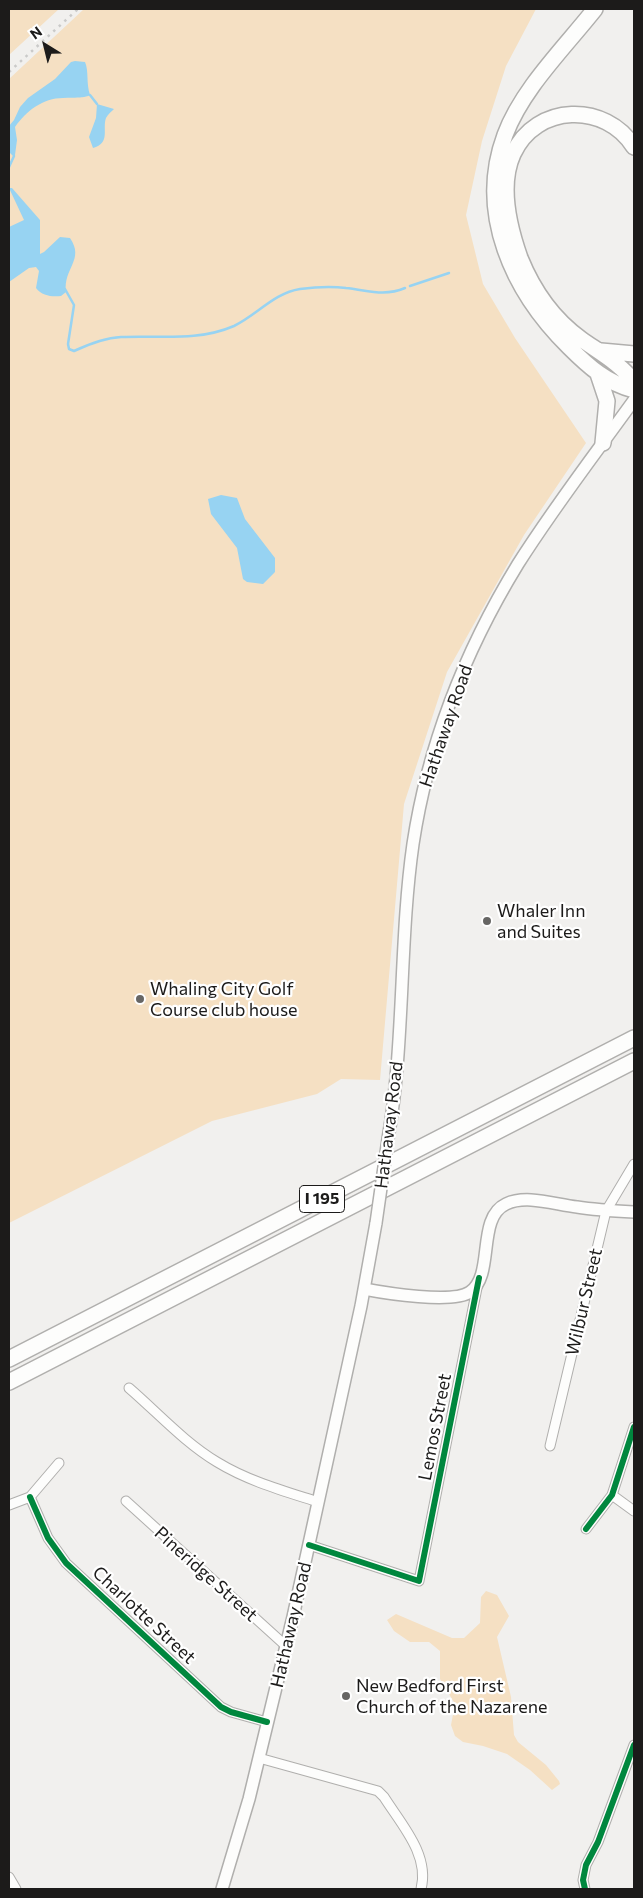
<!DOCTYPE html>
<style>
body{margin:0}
#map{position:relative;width:643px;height:1898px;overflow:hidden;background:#f1f0ee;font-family:Commissioner,sans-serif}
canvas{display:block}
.frame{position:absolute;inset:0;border:10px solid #1c1b1a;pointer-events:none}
.north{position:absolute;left:20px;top:20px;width:50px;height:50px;-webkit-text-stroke:4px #fff;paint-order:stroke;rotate:324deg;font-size:14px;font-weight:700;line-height:20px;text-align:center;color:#1c1b1a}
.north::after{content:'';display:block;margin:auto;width:18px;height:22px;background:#1c1b1a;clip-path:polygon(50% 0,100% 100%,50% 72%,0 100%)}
</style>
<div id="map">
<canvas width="643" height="1898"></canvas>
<div class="frame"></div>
<div class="north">N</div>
</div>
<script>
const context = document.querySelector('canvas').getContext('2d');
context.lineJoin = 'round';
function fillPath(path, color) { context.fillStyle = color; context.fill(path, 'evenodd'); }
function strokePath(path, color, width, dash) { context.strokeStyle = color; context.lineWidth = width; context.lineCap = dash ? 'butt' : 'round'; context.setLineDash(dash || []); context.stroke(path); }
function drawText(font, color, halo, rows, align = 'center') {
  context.font = font + ' Commissioner,sans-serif'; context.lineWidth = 4.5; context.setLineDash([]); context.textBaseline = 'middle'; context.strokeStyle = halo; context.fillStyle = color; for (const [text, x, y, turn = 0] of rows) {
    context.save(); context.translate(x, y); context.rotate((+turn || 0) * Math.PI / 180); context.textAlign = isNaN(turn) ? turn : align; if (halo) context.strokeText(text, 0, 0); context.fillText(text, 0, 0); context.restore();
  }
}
fillPath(new Path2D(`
 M9,9H59L9,55Z
 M84,9H536L506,66L482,141L466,215L483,284L515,338L586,443L524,535L447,672L404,804L380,1080L341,1079L317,1094L212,1121L9,1223V79Z
 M486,1591L497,1595L509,1616L497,1637L511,1697L514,1735L518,1742L546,1765L559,1781L560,1784L552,1790L530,1770L507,1754L483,1746L463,1742L455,1736L451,1725L455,1704L440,1679V1651L429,1642H410L394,1631L387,1620L396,1614L452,1638H464L480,1623L481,1597Z`), '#f5e0c3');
fillPath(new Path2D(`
 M75,61L85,62C89,71 86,83 90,95C83,99 72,97 63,98C43,98 26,111 15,127L17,140L15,155L13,156L9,152V126L14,120L20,107L28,98L55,79L71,62Z
 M97,104L114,109C112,111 108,114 106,118C102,129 111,143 93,148L89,137L96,118Z
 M9,188H12L40,220V254L44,252L60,237L70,238C85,260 63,268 66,292L61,296C52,297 42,296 36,288L39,271L36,267L29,268L9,282V227L24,220Z
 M221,495L237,498L245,519L275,558V572L263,584L247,582L243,579L237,548L211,514L208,499Z`), '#97d3f2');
strokePath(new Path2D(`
 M90,95L97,104
 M9,167L14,156
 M410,286L449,273
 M65,289L74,305L68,344L69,349L74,351C89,344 104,338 121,337C159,335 197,342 234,326C257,315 274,293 300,289C315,287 331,286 346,288C367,290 384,297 405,288`), '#97d3f2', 2.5);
const street = new Path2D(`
 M129,1388C158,1413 185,1443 217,1462C248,1481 284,1491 318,1502
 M550,1446L606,1211L634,1164
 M612,1495L634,1511
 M30,1497L48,1538L66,1563L221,1707L231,1712L267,1722
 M126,1501L286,1646
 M9,1505L30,1497L59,1463
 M586,1529L612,1495L634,1427
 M309,1545L419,1581L478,1283
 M259,1758L378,1791L384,1797C401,1824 430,1855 421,1889
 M9,1877L16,1889
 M585,1889L583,1880L586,1865L598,1842L634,1745`);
const secondary = new Path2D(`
 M388,1139C405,1042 399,942 413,844C428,745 466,649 518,564C554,507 595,454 634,400
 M364,1289C385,1293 453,1304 470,1292C495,1275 476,1218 506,1204C527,1194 556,1205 577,1207C596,1210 615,1211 634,1212
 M222,1889L249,1799L293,1617L361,1306L376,1223`);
const highway = new Path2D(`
 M595,9C565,47 522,89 505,135C476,213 513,292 569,347C589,367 607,383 634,390
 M634,147C606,102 536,103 513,154C499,185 509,227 520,258C533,290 553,319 581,339C599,352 621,364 634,382
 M601,351L634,354
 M598,374L607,401L603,443
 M9,1359L634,1038
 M9,1382L634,1061`);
strokePath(street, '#b0afad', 11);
strokePath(secondary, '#b0afad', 14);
strokePath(highway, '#b0afad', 18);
strokePath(street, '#fdfdfc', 9);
strokePath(secondary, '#fdfdfc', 11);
strokePath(highway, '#fdfdfc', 15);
strokePath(new Path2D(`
 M9,72L78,9`), '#cacac9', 2.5, [2.5, 5]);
const secondaryBridge = new Path2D(`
 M376,1223L388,1139`);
strokePath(secondaryBridge, '#b0afad', 14, []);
strokePath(secondaryBridge, '#fdfdfc', 11);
strokePath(new Path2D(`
 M30,1497L48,1538L66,1563L221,1707L231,1712L267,1722
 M586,1529L612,1495L634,1427
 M309,1545L419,1581L479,1278
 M585,1889L583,1880L586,1865L598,1842L634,1745`), '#00873e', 6);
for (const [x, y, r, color] of [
 [487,921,5,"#676664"],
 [140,999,5,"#676664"],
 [346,1696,5,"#676664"]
]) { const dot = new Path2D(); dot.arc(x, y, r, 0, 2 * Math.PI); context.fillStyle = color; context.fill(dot); strokePath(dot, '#fff', 2); }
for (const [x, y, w] of [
 [322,1199,45]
]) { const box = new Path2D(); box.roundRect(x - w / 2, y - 13.5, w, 27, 4); context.fillStyle = '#fff'; context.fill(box); strokePath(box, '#1c1b1a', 1); }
drawText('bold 16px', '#1c1b1a', null, [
 ["I 195",322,1199]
]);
drawText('18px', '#1c1b1a', '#fff', [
 ["Hathaway Road",446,726,-71],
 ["Hathaway Road",389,1125,-83],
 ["Wilbur Street",584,1302,-77],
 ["Lemos Street",435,1427,-79],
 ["Pineridge Street",206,1574,42],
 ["Charlotte Street",144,1615,43],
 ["Hathaway Road",291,1625,-77]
]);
drawText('18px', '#1c1b1a', '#fff', [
 ["Whaler Inn",497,911],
 ["and Suites",497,932],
 ["Whaling City Golf",150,989],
 ["Course club house",150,1010],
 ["New Bedford First",356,1686],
 ["Church of the Nazarene",356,1707]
], 'left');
</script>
